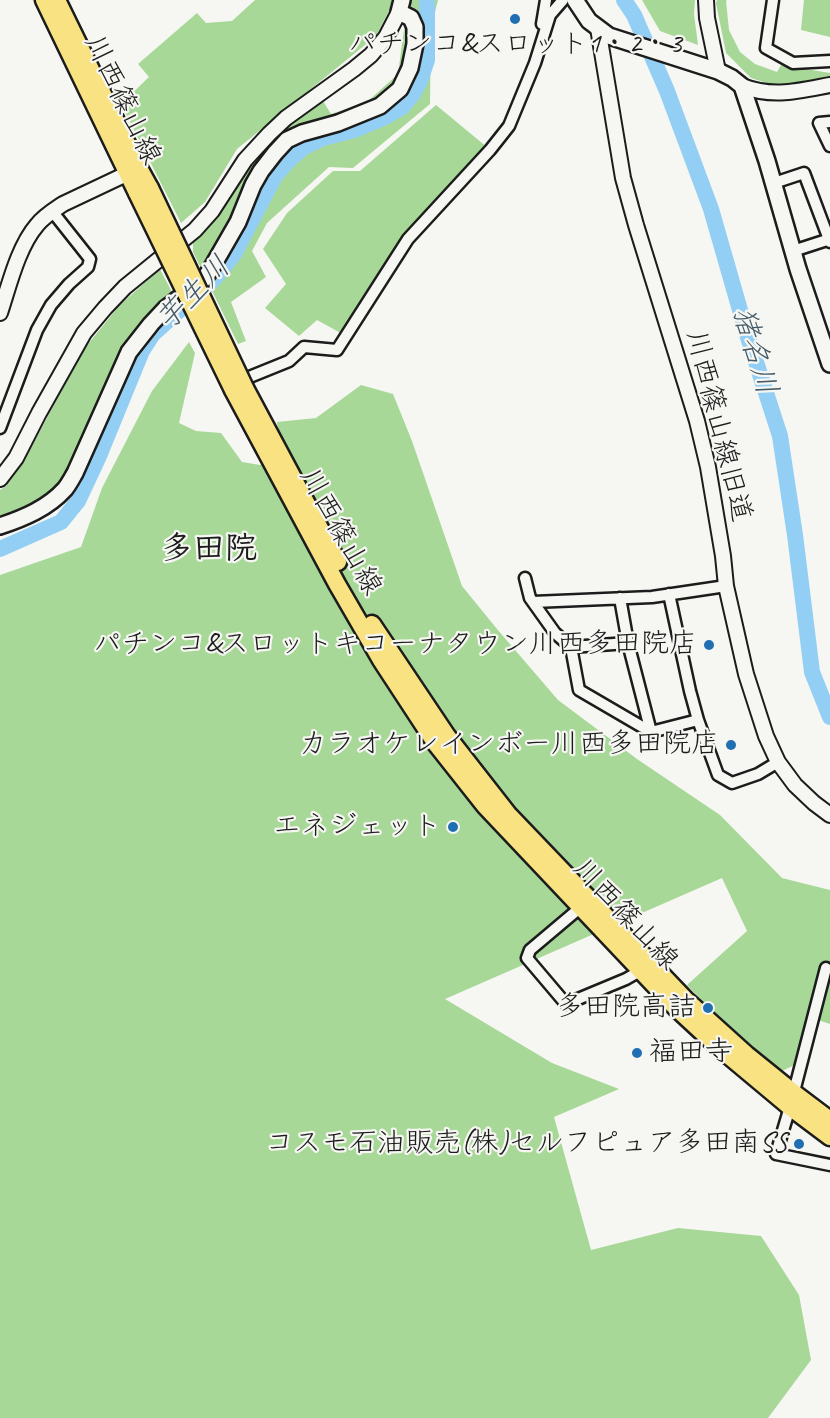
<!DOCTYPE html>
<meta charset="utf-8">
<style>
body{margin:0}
canvas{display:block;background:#f6f6f2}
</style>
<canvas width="830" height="1418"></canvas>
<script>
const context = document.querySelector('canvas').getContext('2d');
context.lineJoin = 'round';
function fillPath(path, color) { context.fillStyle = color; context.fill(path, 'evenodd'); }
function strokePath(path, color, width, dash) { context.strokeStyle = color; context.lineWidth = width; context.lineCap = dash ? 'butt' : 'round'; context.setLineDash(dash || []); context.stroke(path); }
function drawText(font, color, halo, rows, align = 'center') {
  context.font = font + ' Caveat,"Klee One",sans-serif'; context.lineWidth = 4.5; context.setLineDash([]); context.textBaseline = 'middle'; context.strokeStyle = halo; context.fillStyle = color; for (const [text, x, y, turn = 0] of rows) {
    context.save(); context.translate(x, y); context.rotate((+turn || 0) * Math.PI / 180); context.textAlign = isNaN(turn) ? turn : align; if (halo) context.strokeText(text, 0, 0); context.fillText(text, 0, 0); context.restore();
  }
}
fillPath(new Path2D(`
 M255,0H392L390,9L376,36L237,149L205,202L181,223L121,104L149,77L138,64L197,13L206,23L232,21Z
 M410,0H438L431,28L430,104L353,168L329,167L267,223L252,251L266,277L231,302L246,341L238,344L193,252V242L223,210L233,188L280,133L323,101L331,114L367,102L398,74L407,7Z
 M642,0H695L694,14L698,45L660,31Z
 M717,0H727L726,1L729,30L740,52L755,64L777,72L781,65L830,73V78L776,86L751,78L726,53L716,3Z
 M804,0H830V37L801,30Z
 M436,105L488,148L424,218L385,264L346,336L317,320L299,336L265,308L286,284L263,249L287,213L333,171H360Z
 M160,269L174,296L109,379L59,486L36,506L0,520V490L6,486L33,444L84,349L119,306Z
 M189,342L195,353L179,423L196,431L221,433L242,462L260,465L281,453L277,422L316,418L361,385L393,394L412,441L462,586L497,629L558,700L637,759L720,815L782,878L830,890V1024L812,1018L799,1063L771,1076L687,985L747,931L722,878L445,999L552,1063L619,1089L554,1117L591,1250L678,1228L761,1236L799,1295L811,1360L768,1418H0V575L81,547L102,488L152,391Z`), '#a8d898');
strokePath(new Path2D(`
 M624,0L634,15L667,91L711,209L746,331L780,436L795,535L812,672L830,717
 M0,549L61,522L78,501L99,456L142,351L153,334L215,278L234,254L275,176L289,160L304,147L323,138L354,130L385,117L402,107L413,94L420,81L427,60V0`), '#93cff4', 16);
const minor = new Path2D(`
 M773,0L766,48L793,63L830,61
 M542,24L546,0
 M830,122L819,123L830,146
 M774,183L804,173L830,242
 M793,251L830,239
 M242,380L289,361L304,347L337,350L408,239L490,150L509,126L535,63L550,15L563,0
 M0,428L37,330L51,305L69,284L88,267L90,259L52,211
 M525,578L530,598L555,633L571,647L579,690L651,732L698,720
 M669,594L690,691L698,720L718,775L732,783L758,774L778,762
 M620,598L628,643L651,732
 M533,602L652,597L726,586
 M571,647L628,643
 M581,907L530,950L527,958L566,1004L626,979L640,971
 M826,968L790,1107L776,1154L830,1165`);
const tertiary = new Path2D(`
 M706,0L707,18L718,71
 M598,28L623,178L636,225L697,421L708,467L723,556L726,586L746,674L766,736L778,762L795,785L814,803L830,815
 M742,86C773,98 798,91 830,85
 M0,313C9,286 18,247 37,225C44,216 54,210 63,204L137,169
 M0,479L16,458L39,413L84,333L105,308L125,287L195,230L212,211L245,160L269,134L286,118L354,69L371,55L386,37L399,12`);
const secondary = new Path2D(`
 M575,0L589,21L609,36L718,71L732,78L742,86L767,161L798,269L830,364
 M0,526C24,518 48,508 65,489C69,484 72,478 75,473L129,352L151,324L165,309L204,279L211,269L238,222L253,185L261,171L275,153L287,140L302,133L338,123L380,106L400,89L410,68L415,44V27L411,18L399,12L402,0`);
const primary = new Path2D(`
 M44,0L137,193
 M57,0L139,168L150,188
 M245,388L338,562
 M233,390L337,584L381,660L436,744L485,806L676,1008L717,1046L790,1107L830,1137
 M372,624L447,736L508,814L686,1000L747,1055L794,1093L830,1120`);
strokePath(minor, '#1c1c1c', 15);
strokePath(tertiary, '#1c1c1c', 18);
strokePath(secondary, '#1c1c1c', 20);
strokePath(primary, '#1c1c1c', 21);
strokePath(minor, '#f6f6f2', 10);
strokePath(tertiary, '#f6f6f2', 14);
strokePath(secondary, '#f6f6f2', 15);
strokePath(primary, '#f8e281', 16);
const primaryBridge = new Path2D(`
 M150,188L245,388
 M137,193L233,390`);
strokePath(primaryBridge, '#1c1c1c', 21, []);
strokePath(primaryBridge, '#f8e281', 16);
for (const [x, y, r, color] of [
 [515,19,6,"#1f6fb2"],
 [709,645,6,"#1f6fb2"],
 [731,745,6,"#1f6fb2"],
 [453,827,6,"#1f6fb2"],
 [708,1008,6,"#1f6fb2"],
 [637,1053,6,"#1f6fb2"],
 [799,1144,6,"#1f6fb2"]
]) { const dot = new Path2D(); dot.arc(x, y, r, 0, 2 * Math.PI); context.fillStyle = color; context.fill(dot); strokePath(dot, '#f6f6f2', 2); }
drawText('28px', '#1c1c1c', '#f6f6f2', [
 ["パチンコ&スロット1・2・3",515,45,"center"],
 ["パチンコ&スロットキコーナタウン川西多田院店",697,645],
 ["カラオケレインボー川西多田院店",719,745],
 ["エネジェット",441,827],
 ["多田院高詰",696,1008],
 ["福田寺",649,1053,"left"],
 ["コスモ石油販売(株)セルフピュア多田南SS",787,1144]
], 'right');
drawText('28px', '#1c1c1c', '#f6f6f2', [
 ["川西篠山線",122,100,64],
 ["川西篠山線旧道",718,426,76],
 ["川西篠山線",340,532,61],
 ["川西篠山線",625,915,47]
]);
drawText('italic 30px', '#465b68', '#f6f6f2', [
 ["芋生川",194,294,-45],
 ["猪名川",754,351,73]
]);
drawText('bold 32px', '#1c1c1c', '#f6f6f2', [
 ["多田院",209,550]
]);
</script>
